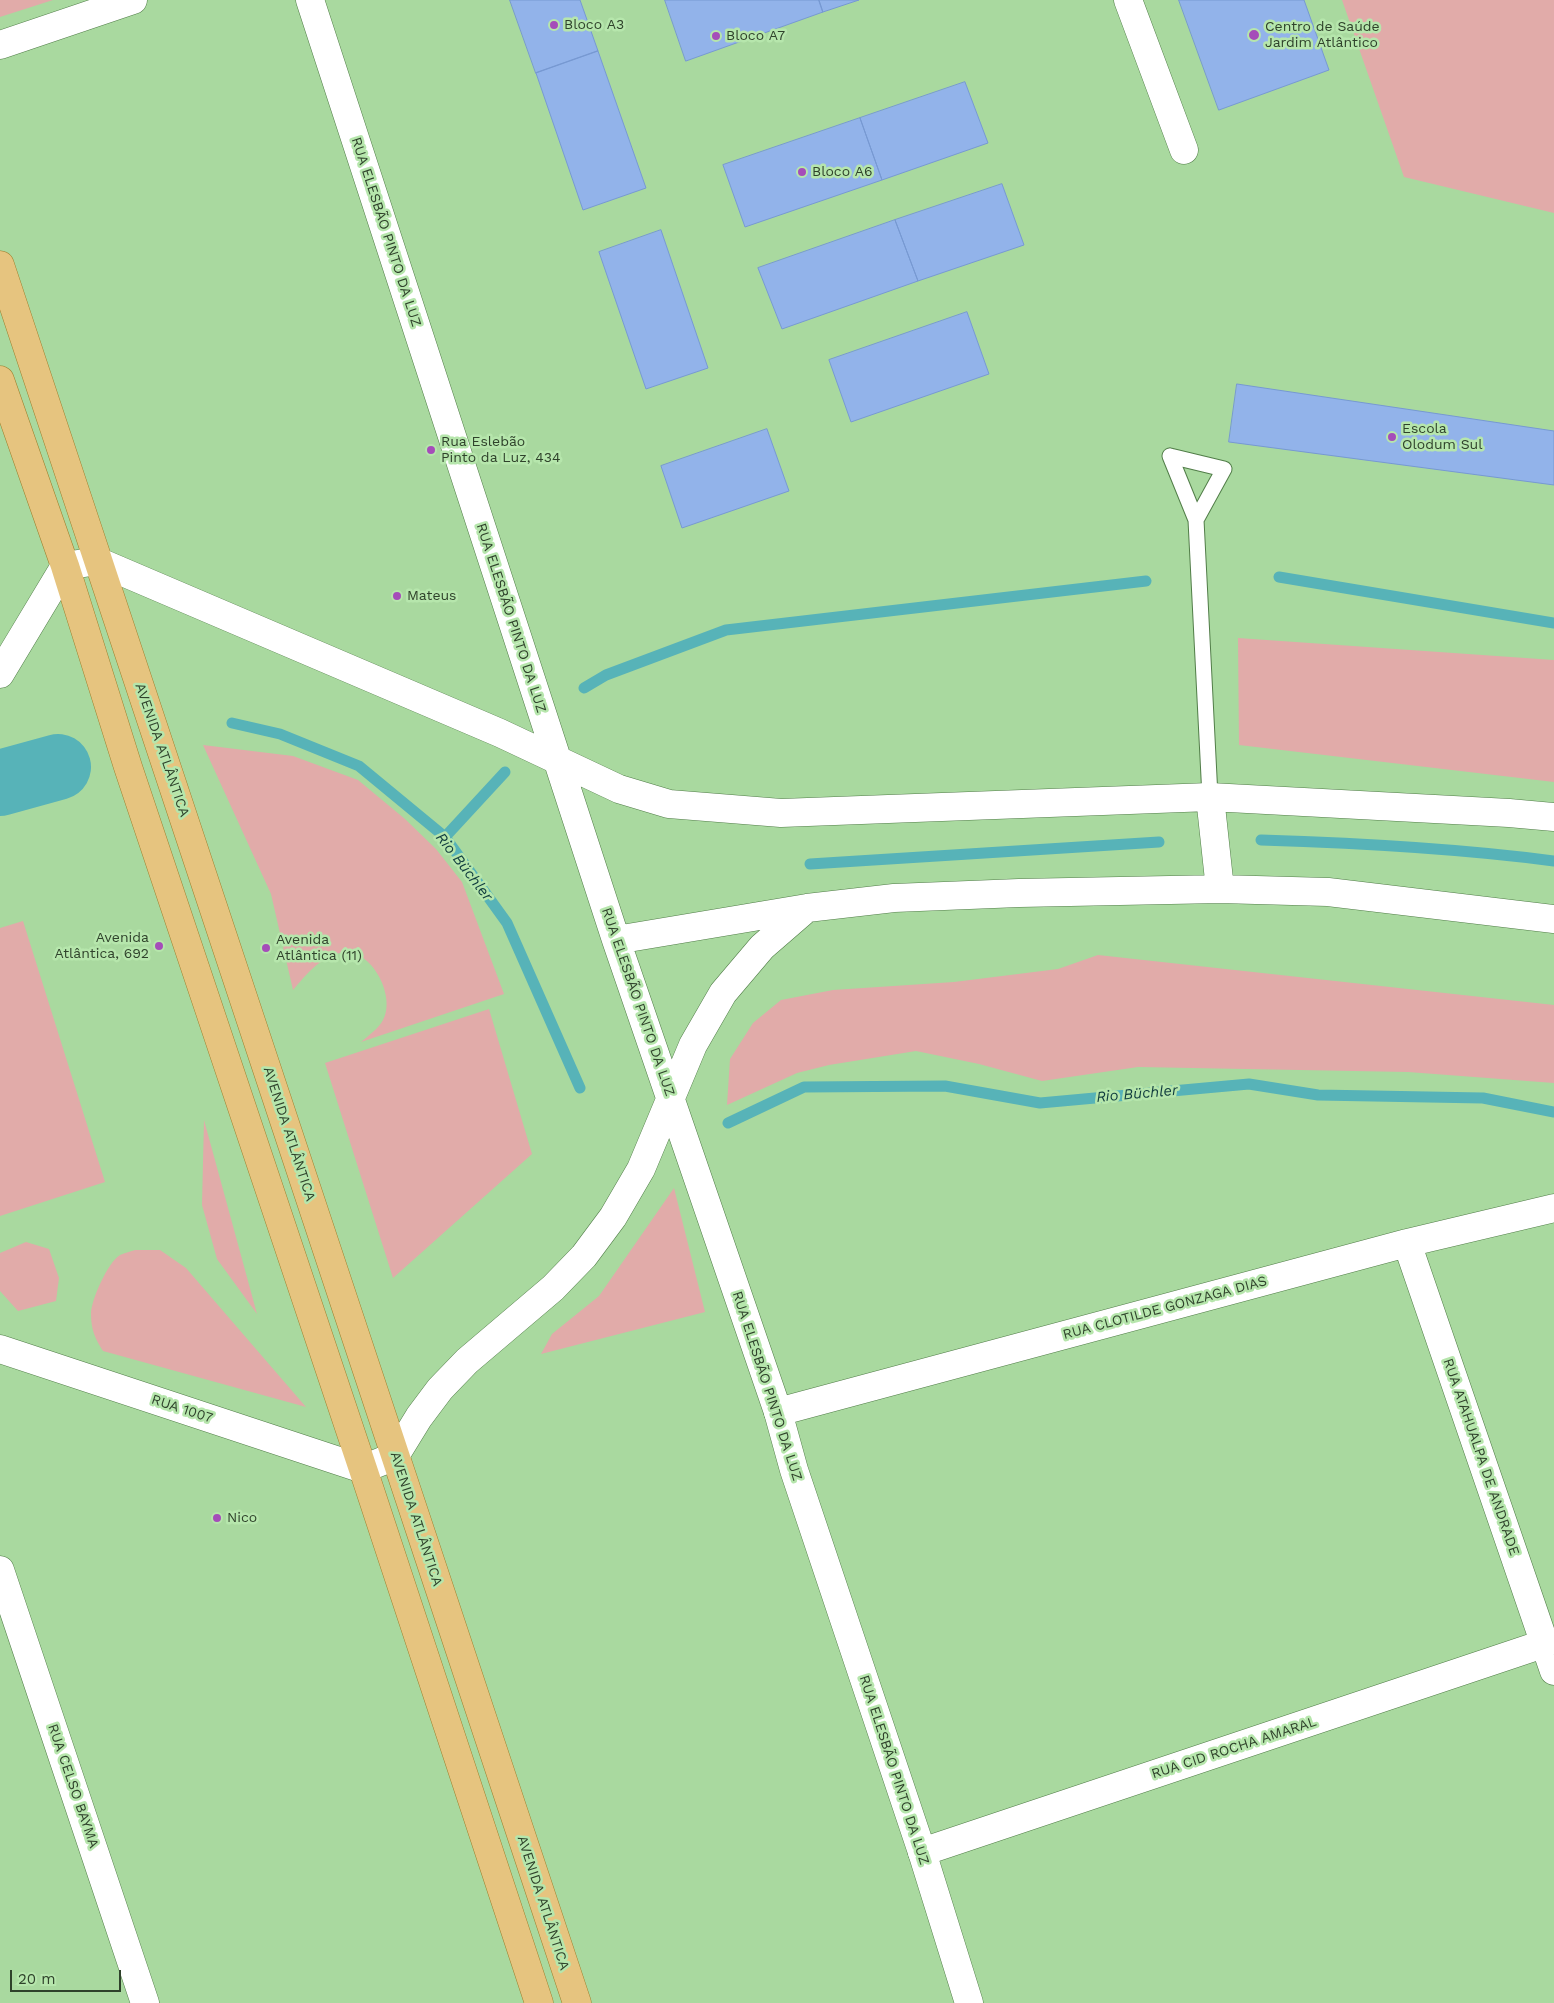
<!DOCTYPE html>
<meta charset="utf-8">
<style>
body{margin:0}
#map{position:relative;width:1554px;height:2003px;overflow:hidden;background:#a9d99f;font-family:"Work Sans",sans-serif}
canvas{display:block}
.scale{position:absolute;left:10px;top:1970px;width:111px;height:22px;box-sizing:border-box;border:2px solid #2f422b;border-top:0;padding-left:6px;font-size:15px;line-height:18px;white-space:nowrap;color:#2f422b;-webkit-text-stroke:4px #b6e6ac;paint-order:stroke}
</style>
<div id="map">
<canvas width="1554" height="2003"></canvas>
<div class="scale">20 m</div>
</div>
<script>
const context = document.querySelector('canvas').getContext('2d');
context.lineJoin = 'round';
function fillPath(path, color) { context.fillStyle = color; context.fill(path, 'evenodd'); }
function strokePath(path, color, width, dash) { context.strokeStyle = color; context.lineWidth = width; context.lineCap = dash ? 'butt' : 'round'; context.setLineDash(dash || []); context.stroke(path); }
function drawText(font, color, halo, rows, align = 'center') {
  context.font = font + ' "Work Sans",sans-serif'; context.lineWidth = 5; context.setLineDash([]); context.textBaseline = 'middle'; context.strokeStyle = halo; context.fillStyle = color; for (const [text, x, y, turn = 0] of rows) {
    context.save(); context.translate(x, y); context.rotate((+turn || 0) * Math.PI / 180); context.textAlign = isNaN(turn) ? turn : align; if (halo) context.strokeText(text, 0, 0); context.fillText(text, 0, 0); context.restore();
  }
}
fillPath(new Path2D(`
 M0,0H53L0,17Z
 M1342,0H1554V213L1404,177Z
 M1238,638L1554,660V782L1239,745Z
 M203,745L293,756L358,780L405,819L436,849L462,882L504,994L361,1042C368,1036 379,1028 383,1020C397,996 370,945 340,953C319,958 306,975 293,990L271,894Z
 M23,921L105,1182L0,1216V928Z
 M1098,955L1554,1005V1083L1408,1072L1138,1067L1042,1081L979,1064L916,1051L829,1065L797,1073L727,1105L730,1059L753,1023L781,1000L833,990L954,982L1058,969Z
 M489,1009L532,1154L393,1278L325,1063Z
 M204,1120L257,1314L217,1259L202,1205Z
 M674,1188L705,1312L541,1354L552,1334L599,1296Z
 M26,1242L49,1249L59,1278L56,1301L18,1311L0,1291V1253Z
 M135,1250H160L186,1268L306,1407L103,1351C95,1339 91,1329 91,1314C91,1300 108,1262 120,1255C125,1253 131,1251 135,1250Z`), '#e1aba9');
strokePath(new Path2D(`
 M1279,577L1554,623
 M584,688L606,675L726,630L1146,581
 M232,723L280,734L359,766L445,837L507,923L580,1088
 M445,837L505,772
 M1261,840C1359,843 1456,848 1554,861
 M810,864L1159,842
 M728,1123L804,1087L945,1086L1040,1103L1249,1084L1318,1095L1483,1098L1554,1112`), '#57b3b8', 11);
strokePath(new Path2D(`
 M0,783L58,767`), '#57b3b8', 66);
const building = new Path2D(`
 M510,0H580L598,51L536,73Z
 M665,0H819L823,12L686,61Z
 M819,0H859L823,12Z
 M1179,0H1304L1329,70L1219,110Z
 M598,51L646,188L583,210L536,73Z
 M965,82L988,143L882,180L860,118Z
 M860,118L882,180L745,227L723,165Z
 M1002,184L1024,245L918,281L895,220Z
 M895,220L918,281L782,329L758,268Z
 M661,230L708,368L646,389L599,252Z
 M967,312L989,374L851,422L829,360Z
 M1237,384L1554,431V485L1229,442Z
 M767,429L789,491L682,528L661,466Z`);
fillPath(building, '#92b3ea');
strokePath(building, '#7799d2', 1);
const service = new Path2D(`
 M1170,456L1196,520L1210,797
 M1170,456L1224,469L1196,520`);
const minor = new Path2D(`
 M1128,0L1184,150
 M0,45L133,0
 M0,674L65,566
 M1407,1243L1554,1671
 M0,1349L363,1469
 M778,1412L1407,1243L1554,1208
 M0,1570L145,2003
 M922,1852L1546,1643`);
const tertiary = new Path2D(`
 M310,0L616,940L778,1412L794,1470L922,1852L969,2003
 M65,566L97,561L500,733L619,789L669,804L781,813L1210,797L1509,813L1554,817
 M1210,797L1220,889
 M616,940L807,908L894,898L1019,893L1220,889L1328,892L1554,919
 M363,1469L395,1456L419,1417L440,1389L467,1361L553,1288L584,1256L613,1217L641,1169L693,1045L723,993L762,947L807,908`);
const primary = new Path2D(`
 M0,265L577,2003
 M0,380L65,566L128,767L363,1469L539,2003`);
strokePath(service, '#517d48', 17);
strokePath(minor, '#517d48', 29);
strokePath(tertiary, '#517d48', 29);
strokePath(primary, '#9b7c2a', 29);
strokePath(service, '#fff', 15);
strokePath(minor, '#fff', 28);
strokePath(tertiary, '#fff', 28);
strokePath(primary, '#e6c47f', 28);
for (const [x, y, r, color] of [
 [554,25,5,"#a54db9"],
 [1254,35,6,"#a54db9"],
 [716,36,5,"#a54db9"],
 [802,172,5,"#a54db9"],
 [1392,437,5,"#a54db9"],
 [431,450,5,"#a54db9"],
 [397,596,5,"#a54db9"],
 [159,946,5,"#a54db9"],
 [266,948,5,"#a54db9"],
 [217,1518,5,"#a54db9"]
]) { const dot = new Path2D(); dot.arc(x, y, r, 0, 2 * Math.PI); context.fillStyle = color; context.fill(dot); strokePath(dot, '#b6e6ac', 2); }
drawText('14px', '#2f422b', '#b6e6ac', [
 ["Bloco A3",564,25],
 ["Centro de Saúde",1265,27],
 ["Jardim Atlântico",1265,43],
 ["Bloco A7",726,36],
 ["Bloco A6",812,172],
 ["Escola",1402,429],
 ["Olodum Sul",1402,445],
 ["Rua Eslebão",441,442],
 ["Pinto da Luz, 434",441,458],
 ["Mateus",407,596],
 ["Avenida",149,938,"right"],
 ["Atlântica, 692",149,954,"right"],
 ["Avenida",276,940],
 ["Atlântica (11)",276,956],
 ["Nico",227,1518]
], 'left');
drawText('14px', '#2f422b', '#b6e6ac', [
 ["RUA ELESBÃO PINTO DA LUZ",386,232,72],
 ["RUA ELESBÃO PINTO DA LUZ",511,618,72],
 ["AVENIDA ATLÂNTICA",162,750,71],
 ["RUA ELESBÃO PINTO DA LUZ",638,1002,71],
 ["AVENIDA ATLÂNTICA",289,1134,72],
 ["RUA CLOTILDE GONZAGA DIAS",1165,1308,-15],
 ["RUA ELESBÃO PINTO DA LUZ",767,1386,72],
 ["RUA 1007",182,1409,18],
 ["RUA ATAHUALPA DE ANDRADE",1481,1457,71],
 ["AVENIDA ATLÂNTICA",416,1519,72],
 ["RUA CID ROCHA AMARAL",1234,1748,-18],
 ["RUA ELESBÃO PINTO DA LUZ",894,1770,72],
 ["RUA CELSO BAYMA",73,1786,71],
 ["AVENIDA ATLÂNTICA",543,1903,72]
]);
drawText('italic 15px', '#103c3e', '#b6e6ac', [
 ["Rio Büchler",464,867,52],
 ["Rio Büchler",1137,1094,-5]
]);
</script>
